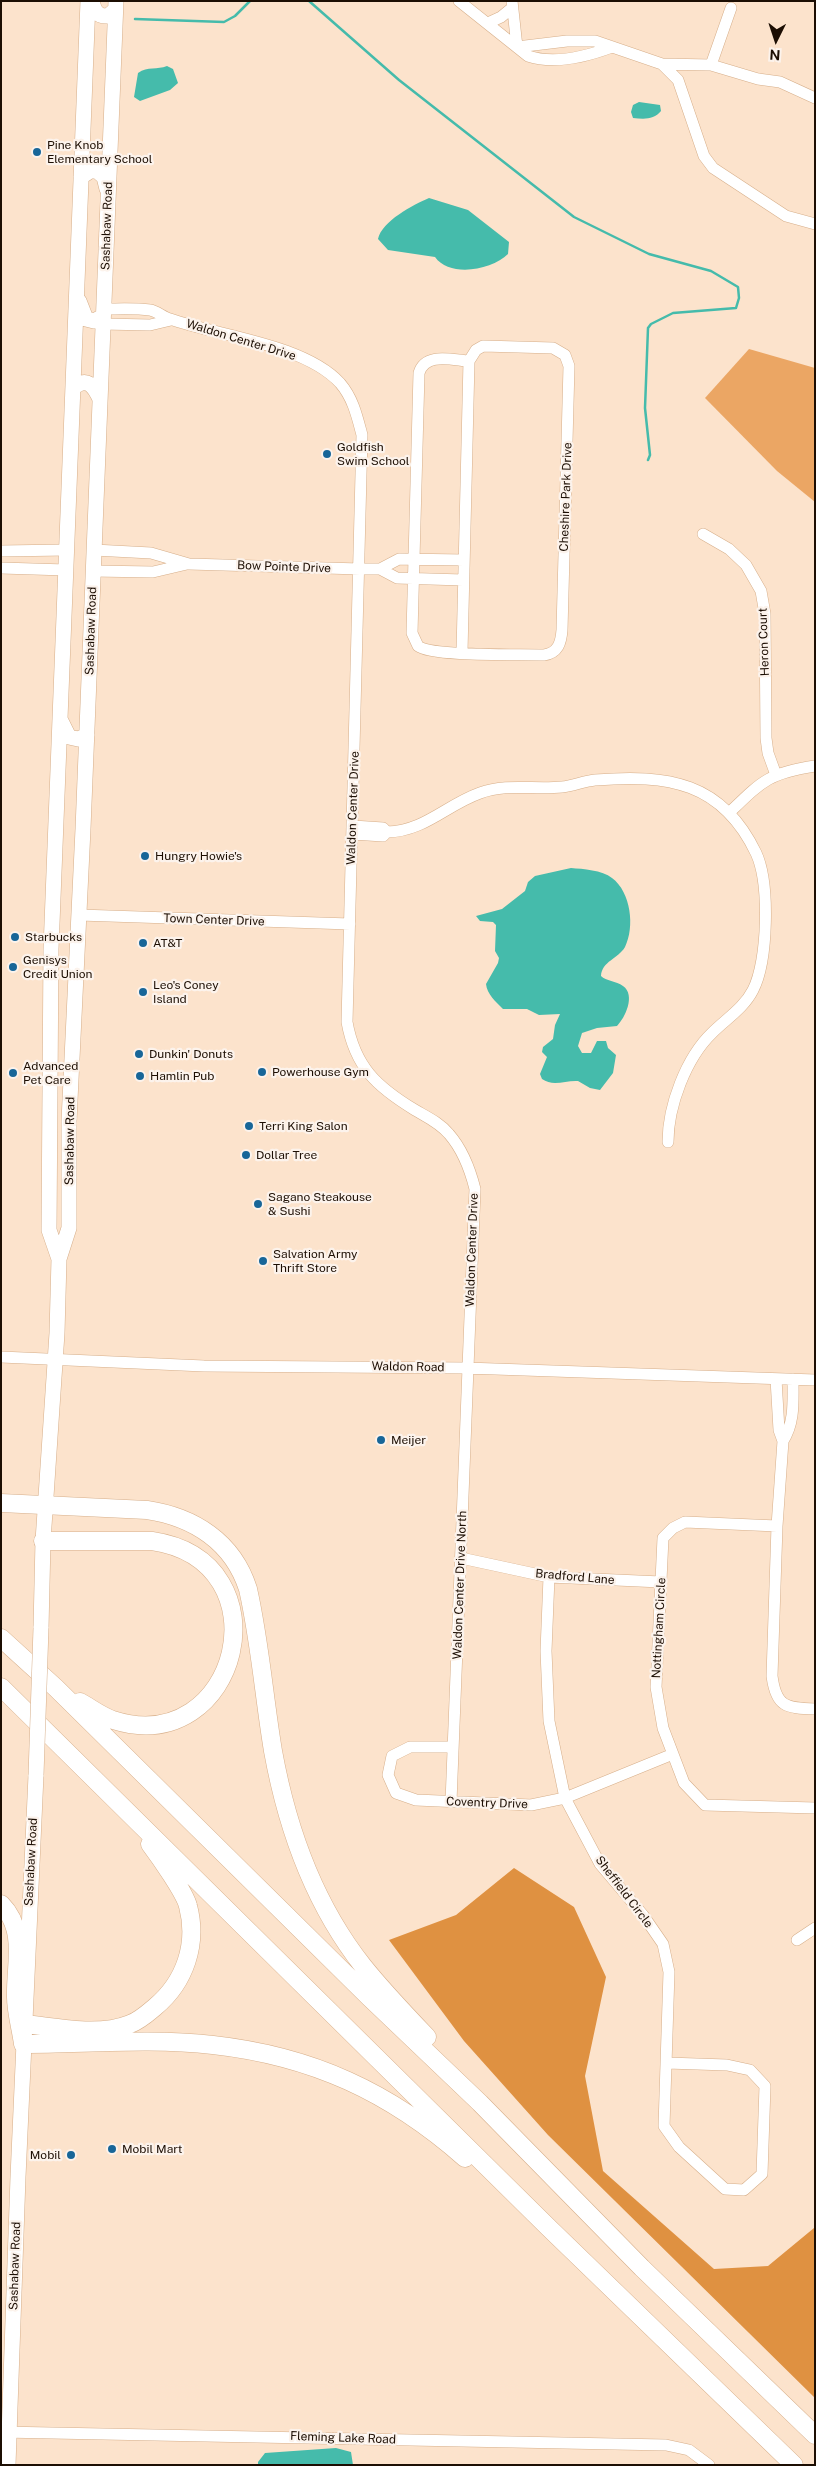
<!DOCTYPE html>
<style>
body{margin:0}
#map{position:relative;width:816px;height:2466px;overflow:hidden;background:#fce3cc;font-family:"Public Sans",sans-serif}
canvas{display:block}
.frame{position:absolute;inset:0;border:2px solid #1c0e03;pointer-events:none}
.north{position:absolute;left:751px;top:15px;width:50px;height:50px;-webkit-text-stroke:4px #fcf3ec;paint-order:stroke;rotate:184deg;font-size:14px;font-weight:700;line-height:20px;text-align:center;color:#1c0e03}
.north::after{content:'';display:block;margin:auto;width:18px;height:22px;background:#1c0e03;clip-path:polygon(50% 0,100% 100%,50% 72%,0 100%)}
</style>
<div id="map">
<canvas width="816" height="2466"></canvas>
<div class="frame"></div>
<div class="north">N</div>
</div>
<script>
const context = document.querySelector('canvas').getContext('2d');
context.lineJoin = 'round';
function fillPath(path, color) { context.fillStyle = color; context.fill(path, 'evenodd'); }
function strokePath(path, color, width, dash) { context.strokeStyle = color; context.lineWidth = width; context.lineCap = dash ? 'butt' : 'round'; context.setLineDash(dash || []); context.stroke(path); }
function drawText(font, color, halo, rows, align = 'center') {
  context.font = font + ' "Public Sans",sans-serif'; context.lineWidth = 4.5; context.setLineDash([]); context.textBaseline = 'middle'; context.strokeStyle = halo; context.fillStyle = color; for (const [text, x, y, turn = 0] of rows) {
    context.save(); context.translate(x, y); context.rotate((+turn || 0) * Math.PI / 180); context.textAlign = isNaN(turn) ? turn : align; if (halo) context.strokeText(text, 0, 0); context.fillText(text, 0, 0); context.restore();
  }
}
fillPath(new Path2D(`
 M749,349L815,368V502L777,471L705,398Z`), '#eba664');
fillPath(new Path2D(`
 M514,1868L574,1907L606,1977L585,2076L603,2171L714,2269L768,2266L814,2228L815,2225V2398L548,2135L464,2041L389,1940L456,1915Z`), '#df9141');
fillPath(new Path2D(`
 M167,66L173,69L178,83L170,90L140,101L134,97L138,73C148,66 157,70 167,66Z
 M639,102L660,105L661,111C654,120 644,119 633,118L631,112L633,105Z
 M429,198L468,210L509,242L508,254C492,270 450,278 435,257L388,250L378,239C382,221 413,205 429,198Z
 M571,868C583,869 602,870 612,878C631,892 635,927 625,947C618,959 602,961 601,976C606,981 616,981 623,986C636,995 625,1018 617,1026L597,1028L582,1033L578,1046L582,1053H591L597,1041H606L608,1048L616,1055L613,1073L600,1090L590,1088L578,1081C566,1080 553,1087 542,1079L540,1074L547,1057L542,1052L543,1047L553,1039L555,1025L560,1014L539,1015L527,1009H503C496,1002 487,994 486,984L498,963L499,958L495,951L496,925L493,922L480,921L476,916L502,909L525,891L528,882L535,876Z
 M336,2448L351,2452L353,2465H258V2462L265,2453Z`), '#45bbab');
strokePath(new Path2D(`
 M309,1L399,80L574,217L649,254L711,271L738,287L739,298L736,308L673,313L651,324L648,328L645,408L650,455L648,460
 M135,19L224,22L235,16L250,1`), '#45bbab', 2.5);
const minor = new Path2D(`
 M459,1L528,56C554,65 588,56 612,47
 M512,1L517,47
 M488,23L501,17L512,8
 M517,47L567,41H595L662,64L711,65L758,79L780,82L815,98
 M662,64L678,80L704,156L713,168L786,216L815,224
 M711,65L731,8
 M104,309C119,309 135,308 150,310C157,311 163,317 170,319C219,336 304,344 340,383C353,398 357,416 362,435L347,1022C355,1067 377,1087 415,1110C427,1117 440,1123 449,1134C463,1150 470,1169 475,1189L451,1802
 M103,324L150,325L171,320
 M703,534L729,549L746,565L761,591L765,614L766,738L768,753L776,775
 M94,550L151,553L189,564L360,569H380L399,559L464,560
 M1,551L66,550
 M1,568L66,570
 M380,569L397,578L463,580
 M93,571L153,572L187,564
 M462,652L469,361L476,350L483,346L553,348L565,355L569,366L562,630C561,643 558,653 544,655C521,654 432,657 418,646L412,633L419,373C425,352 452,360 469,361
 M730,812C762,781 769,773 815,766
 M387,832C425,831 446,805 480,793C507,783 534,790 562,787C573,786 584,781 595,780C668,774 722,782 756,853C770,883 768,961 753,990C744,1008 726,1019 712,1033C686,1058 668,1106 668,1142
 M353,834L383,836L387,832L383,828L353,826
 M79,915L350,924
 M1,1357L204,1366L466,1368L815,1380
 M776,1379L779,1430L783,1441C795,1422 793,1401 793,1379
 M783,1441L777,1526L772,1676C776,1707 786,1708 815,1709
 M777,1526L685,1522L673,1528L663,1538L656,1687L663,1728L684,1783L705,1805L815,1808
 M461,1558L549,1577L661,1582
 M549,1577L546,1651L549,1721L565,1798L600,1864L643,1915L663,1944L669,1972L664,2126L679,2147L725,2189L744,2190L762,2174L765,2086L750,2070L727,2065L667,2063
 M453,1747H410L392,1756L388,1775L396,1793L416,1800L531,1805L565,1798L673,1754
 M797,1940L815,1928
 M1,2432L666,2445L689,2450L709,2465`);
const major = new Path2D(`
 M92,1C94,10 97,17 108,16L115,10
 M81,177L90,171H97L104,177L107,189
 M79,301L86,319L94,321L103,316
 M73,388C87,376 94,386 100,399
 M60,719L69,737L78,739L87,735
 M59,1259L49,1230L51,949L88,1
 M41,1628L43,1541L57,1333L59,1259L69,1228V1121L83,829L116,1
 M8,2465L18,2177L36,1775`);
const highway = new Path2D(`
 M1,1503L147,1510C194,1517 233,1542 248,1589C260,1642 264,1697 273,1751C287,1828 314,1904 363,1966C383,1991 405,2014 427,2037
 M43,1541H152C288,1561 239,1760 113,1720C101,1716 91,1708 80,1702
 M1,1638L56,1688L369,1997L480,2103L642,2268L815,2435
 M1,1687L548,2227L794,2465
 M1,1904C27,1930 15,1965 16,1997C16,2012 21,2029 23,2044C86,2044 150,2038 213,2045C312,2056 390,2092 465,2158
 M24,2024C57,2027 97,2037 130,2024C139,2021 148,2013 155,2007C185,1982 198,1944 188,1906C185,1893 159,1856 150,1844`);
strokePath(minor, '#d6ae89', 12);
strokePath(major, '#d6ae89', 16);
strokePath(highway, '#d6ae89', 19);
strokePath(minor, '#fff', 11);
strokePath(major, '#fff', 15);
strokePath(highway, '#fff', 18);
const majorBridge = new Path2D(`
 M36,1775L41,1628`);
strokePath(majorBridge, '#d6ae89', 16, []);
strokePath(majorBridge, '#fff', 15);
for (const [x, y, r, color] of [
 [37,152,5,"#186698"],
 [327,454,5,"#186698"],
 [145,856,5,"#186698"],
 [15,937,5,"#186698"],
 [143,943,5,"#186698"],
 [13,967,5,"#186698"],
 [143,992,5,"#186698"],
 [139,1054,5,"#186698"],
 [262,1072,5,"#186698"],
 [13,1073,5,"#186698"],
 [140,1076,5,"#186698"],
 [249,1126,5,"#186698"],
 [246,1155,5,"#186698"],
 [258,1204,5,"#186698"],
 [263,1261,5,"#186698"],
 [381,1440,5,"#186698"],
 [112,2149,5,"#186698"],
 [71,2155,5,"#186698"]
]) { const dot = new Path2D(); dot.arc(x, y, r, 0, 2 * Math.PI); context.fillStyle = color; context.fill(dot); strokePath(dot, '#fcf3ec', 2); }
drawText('12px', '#1c0e03', '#fcf3ec', [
 ["Pine Knob",47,145],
 ["Elementary School",47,159],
 ["Goldfish",337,447],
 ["Swim School",337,461],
 ["Hungry Howie's",155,856],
 ["Starbucks",25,937],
 ["AT&T",153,943],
 ["Genisys",23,960],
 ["Credit Union",23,974],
 ["Leo's Coney",153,985],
 ["Island",153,999],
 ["Dunkin' Donuts",149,1054],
 ["Advanced",23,1066],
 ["Pet Care",23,1080],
 ["Powerhouse Gym",272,1072],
 ["Hamlin Pub",150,1076],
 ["Terri King Salon",259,1126],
 ["Dollar Tree",256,1155],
 ["Sagano Steakouse",268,1197],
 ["& Sushi",268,1211],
 ["Salvation Army",273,1254],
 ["Thrift Store",273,1268],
 ["Meijer",391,1440],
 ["Mobil Mart",122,2149],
 ["Mobil",61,2155,"right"]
], 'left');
drawText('12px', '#1c0e03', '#fcf3ec', [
 ["Sashabaw Road",107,226,-88],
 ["Waldon Center Drive",241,340,17],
 ["Cheshire Park Drive",566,497,-88],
 ["Bow Pointe Drive",284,567,2],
 ["Sashabaw Road",91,631,-88],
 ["Heron Court",764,642,-92],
 ["Waldon Center Drive",353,808,-88],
 ["Town Center Drive",214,920,2],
 ["Sashabaw Road",70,1141,-89],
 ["Waldon Center Drive",472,1250,-88],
 ["Waldon Road",408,1367,1],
 ["Bradford Lane",575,1577,5],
 ["Waldon Center Drive North",460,1585,-88],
 ["Nottingham Circle",659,1628,-87],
 ["Coventry Drive",487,1803,2],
 ["Sashabaw Road",31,1862,-87],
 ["Sheffield Circle",624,1892,53],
 ["Sashabaw Road",15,2266,-88],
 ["Fleming Lake Road",343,2438,2]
]);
</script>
